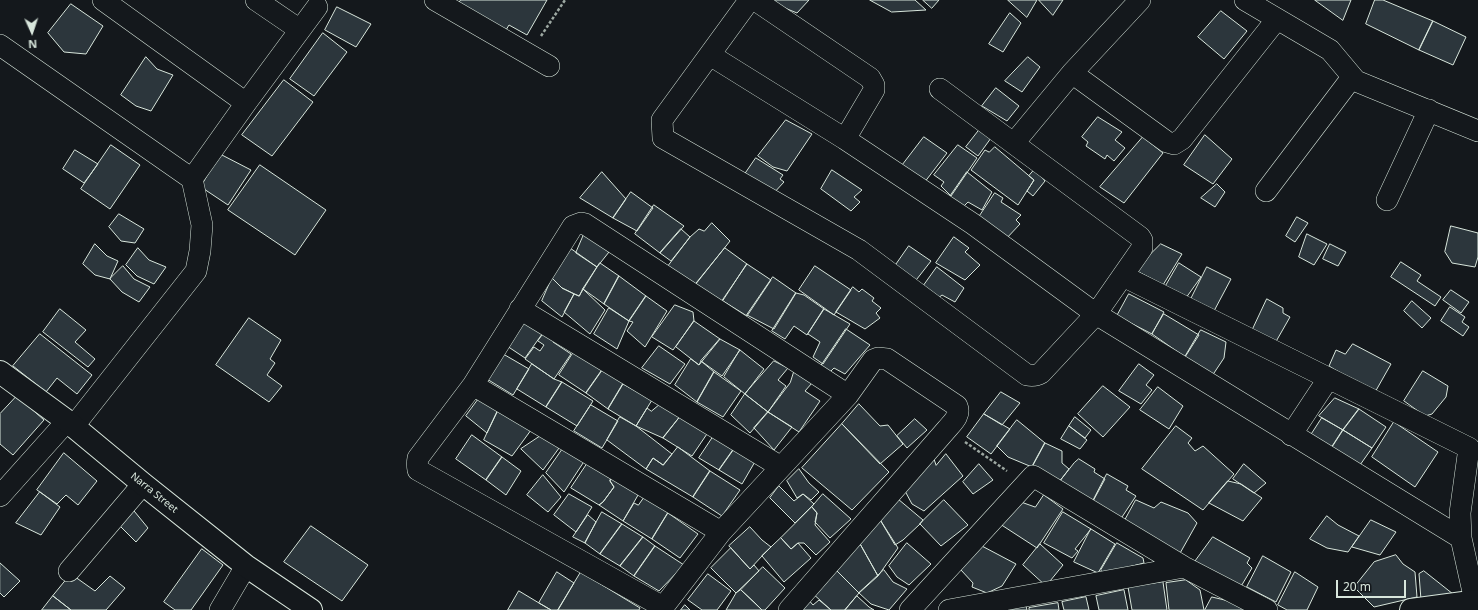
<!DOCTYPE html>
<style>
body{margin:0}
#map{position:relative;width:1478px;height:610px;overflow:hidden;background:#14181c;font-family:"Noto Sans",sans-serif}
canvas{display:block}
.north{position:absolute;left:12px;top:12px;width:40px;height:40px;-webkit-text-stroke:3px #14181c;paint-order:stroke;rotate:177deg;font-size:11px;font-weight:700;line-height:16px;text-align:center;color:#d8e6dc}
.north::after{content:'';display:block;margin:auto;width:14px;height:18px;background:#d8e6dc;clip-path:polygon(50% 0,100% 100%,50% 72%,0 100%)}
.scale{position:absolute;left:1336px;top:580px;width:70px;height:18px;box-sizing:border-box;border:2px solid #d8e6dc;border-top:0;padding-left:5px;font-size:12px;line-height:14px;white-space:nowrap;color:#d8e6dc;-webkit-text-stroke:3px #14181c;paint-order:stroke}
</style>
<div id="map">
<canvas width="1478" height="610"></canvas>
<div class="north">N</div>
<div class="scale">20 m</div>
</div>
<script>
const context = document.querySelector('canvas').getContext('2d');
context.lineJoin = 'round';
function fillPath(path, color) { context.fillStyle = color; context.fill(path, 'evenodd'); }
function strokePath(path, color, width, dash) { context.strokeStyle = color; context.lineWidth = width; context.lineCap = dash ? 'butt' : 'round'; context.setLineDash(dash || []); context.stroke(path); }
function drawText(font, color, halo, rows, align = 'center') {
  context.font = font + ' "Noto Sans",sans-serif'; context.lineWidth = 3; context.setLineDash([]); context.textBaseline = 'middle'; context.strokeStyle = halo; context.fillStyle = color; for (const [text, x, y, turn = 0] of rows) {
    context.save(); context.translate(x, y); context.rotate((+turn || 0) * Math.PI / 180); context.textAlign = isNaN(turn) ? turn : align; if (halo) context.strokeText(text, 0, 0); context.fillText(text, 0, 0); context.restore();
  }
}
const building = new Path2D(`
 M461,0H547L527,35L509,25L503,35L459,3Z
 M770,0H809L797,13L780,6Z
 M870,0H915L926,10L892,12Z
 M923,0H939L932,8Z
 M1008,0H1037L1027,17Z
 M1039,0H1063L1053,15Z
 M1315,0H1351L1343,20Z
 M1375,0H1383L1433,21L1419,50L1366,24Z
 M71,4L103,26L86,54L64,52L48,33Z
 M337,7L371,24L356,47L325,30Z
 M1221,11L1247,31L1224,59L1198,37Z
 M1010,13L1021,23L1003,52L989,44Z
 M1433,21L1466,37L1453,65L1419,50Z
 M323,33L347,52L314,96L290,79Z
 M146,57L157,69L173,75L151,111L136,106L121,95Z
 M1028,57L1040,67L1022,92L1005,81Z
 M284,80L313,102L272,156L242,135Z
 M996,88L1019,106L1007,121L982,106Z
 M1098,117L1122,132L1115,140L1125,148L1114,161L1107,155L1105,159L1086,146L1088,142L1082,137Z
 M786,120L812,134L787,171L773,167L758,156Z
 M980,129L991,138L978,156L966,147Z
 M1205,135L1232,159L1213,184L1184,165Z
 M924,137L947,153L924,183L901,167Z
 M1143,137L1163,153L1124,203L1100,187Z
 M111,145L140,165L110,209L81,189Z
 M958,145L977,158L951,196L941,186L944,182L934,175Z
 M995,147L1034,180L1018,205L971,170L985,150L989,152Z
 M75,150L98,164L84,183L63,169Z
 M220,154L251,170L228,205L201,187Z
 M756,158L783,175L780,179L784,182L772,195L743,177Z
 M260,165L326,210L295,255L228,210Z
 M1035,169L1045,181L1033,196L1027,191L1034,180L1029,176Z
 M832,170L862,190L854,197L860,202L851,211L821,189Z
 M602,172L626,199L613,218L580,198Z
 M967,172L992,192L982,210L968,202L963,207L949,198Z
 M1217,184L1225,192L1215,207L1201,198Z
 M631,192L653,208L637,231L613,218Z
 M995,193L1003,198L1001,202L1021,215L1016,220L1020,224L1005,240L977,220Z
 M654,205L684,226L660,253L635,234Z
 M119,214L144,229L135,243L121,241L109,227Z
 M1297,217L1308,223L1295,242L1286,236Z
 M712,223L730,241L695,285L667,267L690,237L699,229L704,231Z
 M1451,226L1478,233V257L1475,267L1452,263L1445,252Z
 M681,229L690,237L671,261L660,253Z
 M585,232L609,252L597,267L576,253Z
 M1307,234L1327,244L1314,265L1299,257Z
 M954,237L969,248L965,252L980,265L965,280L936,263Z
 M95,244L107,256L118,261L110,279L95,275L83,264Z
 M1161,244L1182,254L1163,285L1135,270Z
 M1330,244L1346,252L1338,266L1323,259Z
 M909,246L931,261L913,284L893,269Z
 M138,248L149,260L166,267L154,284L137,276L126,265Z
 M570,248L597,267L579,296L562,288L552,278Z
 M725,248L747,264L721,302L695,285Z
 M1401,262L1421,275L1417,281L1441,297L1435,306L1391,277Z
 M600,263L619,276L604,304L583,289Z
 M1179,263L1201,277L1183,302L1164,289Z
 M747,264L771,280L747,316L723,301Z
 M123,266L134,279L150,287L139,302L122,292L110,279Z
 M815,266L851,290L834,315L799,290Z
 M937,267L964,288L955,302L942,295L937,299L922,288Z
 M1207,267L1231,279L1214,311L1191,299Z
 M619,276L646,296L629,321L604,304Z
 M773,277L796,293L774,329L747,315Z
 M552,278L562,288L574,294L562,317L542,301Z
 M853,287L859,292L862,289L874,298L872,301L881,308L876,313L880,318L865,329L836,312Z
 M583,289L605,310L590,334L564,312L574,294L579,296Z
 M1451,290L1469,302L1461,313L1443,300Z
 M796,293L804,295L824,309L807,335L794,326L785,339L772,331Z
 M1129,294L1164,312L1152,334L1117,316Z
 M646,296L667,311L645,347L627,331L633,322L629,321Z
 M1267,299L1283,308V313L1290,317L1274,345L1252,331Z
 M1412,301L1431,318L1422,328L1404,311Z
 M675,305L693,312L694,321L673,350L652,337Z
 M1450,307L1465,317L1462,322L1469,327L1463,336L1441,321Z
 M609,308L629,321L617,349L594,334Z
 M60,309L86,330L75,342L95,359L88,367L43,332Z
 M824,309L850,324L823,364L813,357L820,342L808,334Z
 M1164,314L1199,335L1185,357L1152,334Z
 M249,318L281,340L270,359L275,363L267,375L282,386L269,402L216,365Z
 M526,318L545,330L525,358L507,346Z
 M694,321L720,339L699,365L676,347Z
 M547,329L558,336L553,342L571,354L554,379L525,359L534,347L540,351L544,345L538,341Z
 M846,329L870,345L845,374L834,368L830,372L821,366Z
 M1201,330L1226,342L1224,358L1212,376L1185,357Z
 M40,334L92,375L77,394L57,378L46,392L13,366Z
 M720,339L740,350L722,376L701,361Z
 M1353,344L1391,364L1374,394L1329,366L1336,350L1345,354Z
 M659,346L685,364L670,384L642,368Z
 M577,347L605,366L586,393L559,375Z
 M740,350L764,369L745,394L724,377Z
 M498,351L529,369L513,395L482,376Z
 M691,359L699,365L701,361L714,372L697,402L675,385Z
 M774,361L788,368L778,380L786,386L768,412L745,394Z
 M532,364L554,379L562,382L546,407L517,389Z
 M1139,364L1154,375L1146,385L1152,390L1141,404L1119,391Z
 M605,366L623,384L608,409L586,393Z
 M1423,371L1448,386L1446,397L1432,414L1425,416L1404,401Z
 M714,372L741,391L723,417L697,402Z
 M794,372L812,383L805,391L820,401L799,432L768,412L790,383Z
 M562,382L593,401L577,426L546,407Z
 M623,384L652,400L636,426L608,409Z
 M1103,386L1130,407L1103,437L1078,414Z
 M1158,387L1183,406L1169,429L1140,410Z
 M1001,392L1020,403L1002,425L984,414Z
 M745,394L768,412L750,433L731,415Z
 M17,396L44,420L13,455L0,444V414Z
 M480,397L500,406L487,433L466,416Z
 M1335,398L1359,409L1343,430L1319,416Z
 M663,402L681,415L663,438L636,426L647,408L651,411Z
 M859,404L880,426L888,425L903,444L880,464L842,424Z
 M591,405L618,421L602,448L574,431Z
 M500,406L534,426L512,456L484,440Z
 M1359,409L1386,427L1372,448L1343,430Z
 M684,412L711,428L692,456L663,438Z
 M768,412L792,427L774,450L754,428Z
 M984,414L1010,429L991,454L967,437Z
 M620,417L636,426L672,454L663,465L653,458L646,469L607,440Z
 M1075,417L1091,430L1085,438L1069,426Z
 M1322,418L1343,430L1332,447L1311,435Z
 M915,419L927,430L907,448L897,436Z
 M1017,420L1045,443L1032,467L1008,457L997,446Z
 M1394,422L1438,452L1415,487L1372,457Z
 M842,424L889,472L852,510L802,468Z
 M1069,426L1087,440L1080,449L1061,439Z
 M1176,426L1192,438L1188,443L1195,451L1203,446L1234,474L1203,510L1142,469Z
 M1343,430L1372,448L1360,465L1332,447Z
 M545,433L562,444L543,470L521,449Z
 M715,434L736,446L719,470L699,458Z
 M472,435L502,457L486,480L456,459Z
 M1045,443L1062,451V463L1069,469L1059,482L1032,467Z
 M736,446L756,460L742,484L719,470Z
 M564,447L585,460L564,492L546,473Z
 M678,447L710,471L693,497L646,469L653,458L663,465Z
 M64,453L97,481L78,505L66,495L57,504L37,490Z
 M946,454L963,476L924,511L912,504L905,491L934,459L936,465Z
 M502,457L521,471L506,495L486,480Z
 M591,458L614,471L610,481L614,487L603,502L599,505L571,488Z
 M1079,459L1095,469L1094,472L1105,479L1092,503L1059,482L1074,463Z
 M979,464L993,480L973,494L963,482Z
 M1244,464L1266,483L1254,493L1233,479Z
 M799,469L809,483L819,492L811,500L803,494L797,498L787,481Z
 M614,471L641,490L623,521L599,505L603,502L614,487L610,481Z
 M710,471L740,490L722,516L693,497Z
 M1107,474L1128,486L1126,490L1136,496L1120,520L1092,503Z
 M543,475L561,497L548,512L527,495Z
 M1228,481L1241,484L1262,498L1243,521L1209,503Z
 M779,486L794,501L803,494L814,504L795,523L770,498Z
 M40,492L60,507L41,535L16,523Z
 M569,494L592,507L576,532L554,515Z
 M823,494L851,519L830,538L815,522L817,513L812,507Z
 M646,495L669,511L652,539L623,521L634,503L638,505Z
 M1044,495L1063,509L1037,548L1000,524L1021,502L1035,507Z
 M898,499L923,520L920,524L903,540L895,545L879,518Z
 M944,500L968,525L941,546L920,524Z
 M1136,500L1154,508L1161,502L1188,513L1197,523L1179,555L1124,522Z
 M130,506L148,528L136,542L117,523Z
 M812,507L817,513L815,525L830,542L816,555L804,543H798L791,549L781,538Z
 M602,512L622,524L600,554L585,543Z
 M1063,512L1091,529L1075,549L1078,551L1072,558L1044,543Z
 M668,513L698,534L680,558L652,539Z
 M588,515L596,522L585,543L573,537Z
 M1327,516L1338,525L1359,536L1348,552L1327,548L1310,539Z
 M879,518L898,548L878,576L859,542Z
 M1371,520L1396,532L1380,555L1352,547Z
 M622,524L643,537L620,566L600,554Z
 M311,526L368,565L342,601L284,562Z
 M750,527L762,540L771,547L762,556L750,569L729,546Z
 M1091,529L1115,544L1098,573L1074,562Z
 M643,537L655,546L634,576L620,566Z
 M1213,537L1250,558L1247,563L1252,568L1240,588L1194,563Z
 M781,538L791,549L798,543L811,558L784,582L762,556Z
 M859,542L878,576L859,593L836,570Z
 M907,543L931,564L909,585L897,577L889,566Z
 M1117,543L1143,558L1144,563L1102,574L1101,570Z
 M1040,544L1063,565L1046,586L1023,565Z
 M980,545L1016,564L1002,586L987,593L972,587L973,583L961,570Z
 M655,546L684,565L659,591L634,576Z
 M731,548L750,569L754,565L759,571L736,593L711,568Z
 M202,549L223,565L191,610H175L164,602Z
 M1396,555L1403,564L1415,572L1417,597L1374,607L1354,587L1374,562Z
 M1263,556L1291,572L1276,602L1247,587Z
 M0,563L20,581L4,597L0,593Z
 M763,567L785,588L765,610H762L741,590Z
 M836,570L859,593L845,610H831L811,592Z
 M884,570L893,582L907,589L889,610L871,604L859,593Z
 M1424,571L1453,594L1421,600L1419,574Z
 M557,572L574,583L558,610H551L539,603Z
 M581,572L640,608L639,610H558Z
 M1295,572L1318,587L1307,610H1287L1278,605Z
 M71,574L95,591L110,576L125,588L106,610H71L53,596Z
 M708,574L731,591L717,610H702L688,600Z
 M1186,580L1200,590L1204,610H1169L1166,583Z
 M1163,582L1167,610H1132L1128,587Z
 M741,590L754,602L762,610H726L736,593Z
 M1124,590L1128,610H1099L1096,596Z
 M519,591L539,603L551,610H508Z
 M53,596L71,610H42Z
 M857,596L869,607L874,610H845Z
 M1086,597L1089,610H1064L1062,602Z
 M1212,597L1233,602L1247,610H1205Z
 M807,598L813,605L819,600L831,610H797Z
 M1058,603L1059,610H1029V608Z
 M685,605L690,610H681Z
 M1026,606L1027,610H1003Z`);
fillPath(building, '#2c363c');
strokePath(building, '#d8e6dc', 1);
const minor = new Path2D(`
 M103,0L246,103
 M256,0L300,30
 M435,0L549,66
 M753,0L748,2L662,120L663,138L859,250L1027,375C1032,376 1036,376 1041,373L1096,314L1142,248V240L1140,237L940,89
 M755,0L870,78L874,85V90L845,139
 M1245,0L1330,50L1356,81L1478,131
 M0,45L192,179
 M710,55L845,139L973,224L1096,314L1461,538
 M1072,73L1167,142L1174,144L1182,139L1277,19
 M1014,143L1072,73L1140,0
 M1266,191L1347,84L1354,79
 M1387,200L1429,110
 M1123,276L1469,448L1460,513L1461,538L1475,601
 M520,309L781,467
 M473,385L721,532
 M73,427L196,271L200,251L202,225L192,179L246,103L317,7
 M1291,435L1328,379
 M0,496L67,421
 M69,571L143,484
 M663,607L418,470C417,465 417,463 418,458L473,385L573,226L581,223L585,224L848,395
 M220,610L246,566
 M661,610L721,532L848,395L873,360L878,358L887,359L957,406C961,415 953,422 947,429L789,610
 M910,610L1033,476L1184,567L1267,610
 M949,610L1184,567`);
const tertiary = new Path2D(`
 M0,372L67,421L143,484L246,566L311,610
 M1411,610L1478,601`);
strokePath(minor, '#d8e6dc', 22);
strokePath(tertiary, '#d8e6dc', 24);
strokePath(new Path2D(`
 M541,36L565,0
 M965,442L1007,471`), '#9da8a2', 2.5, [3, 2]);
strokePath(minor, '#14181c', 21);
strokePath(tertiary, '#14181c', 22);
drawText('10px', '#d8e6dc', '#14181c', [
 ["Narra Street",154,493,39]
]);
</script>
